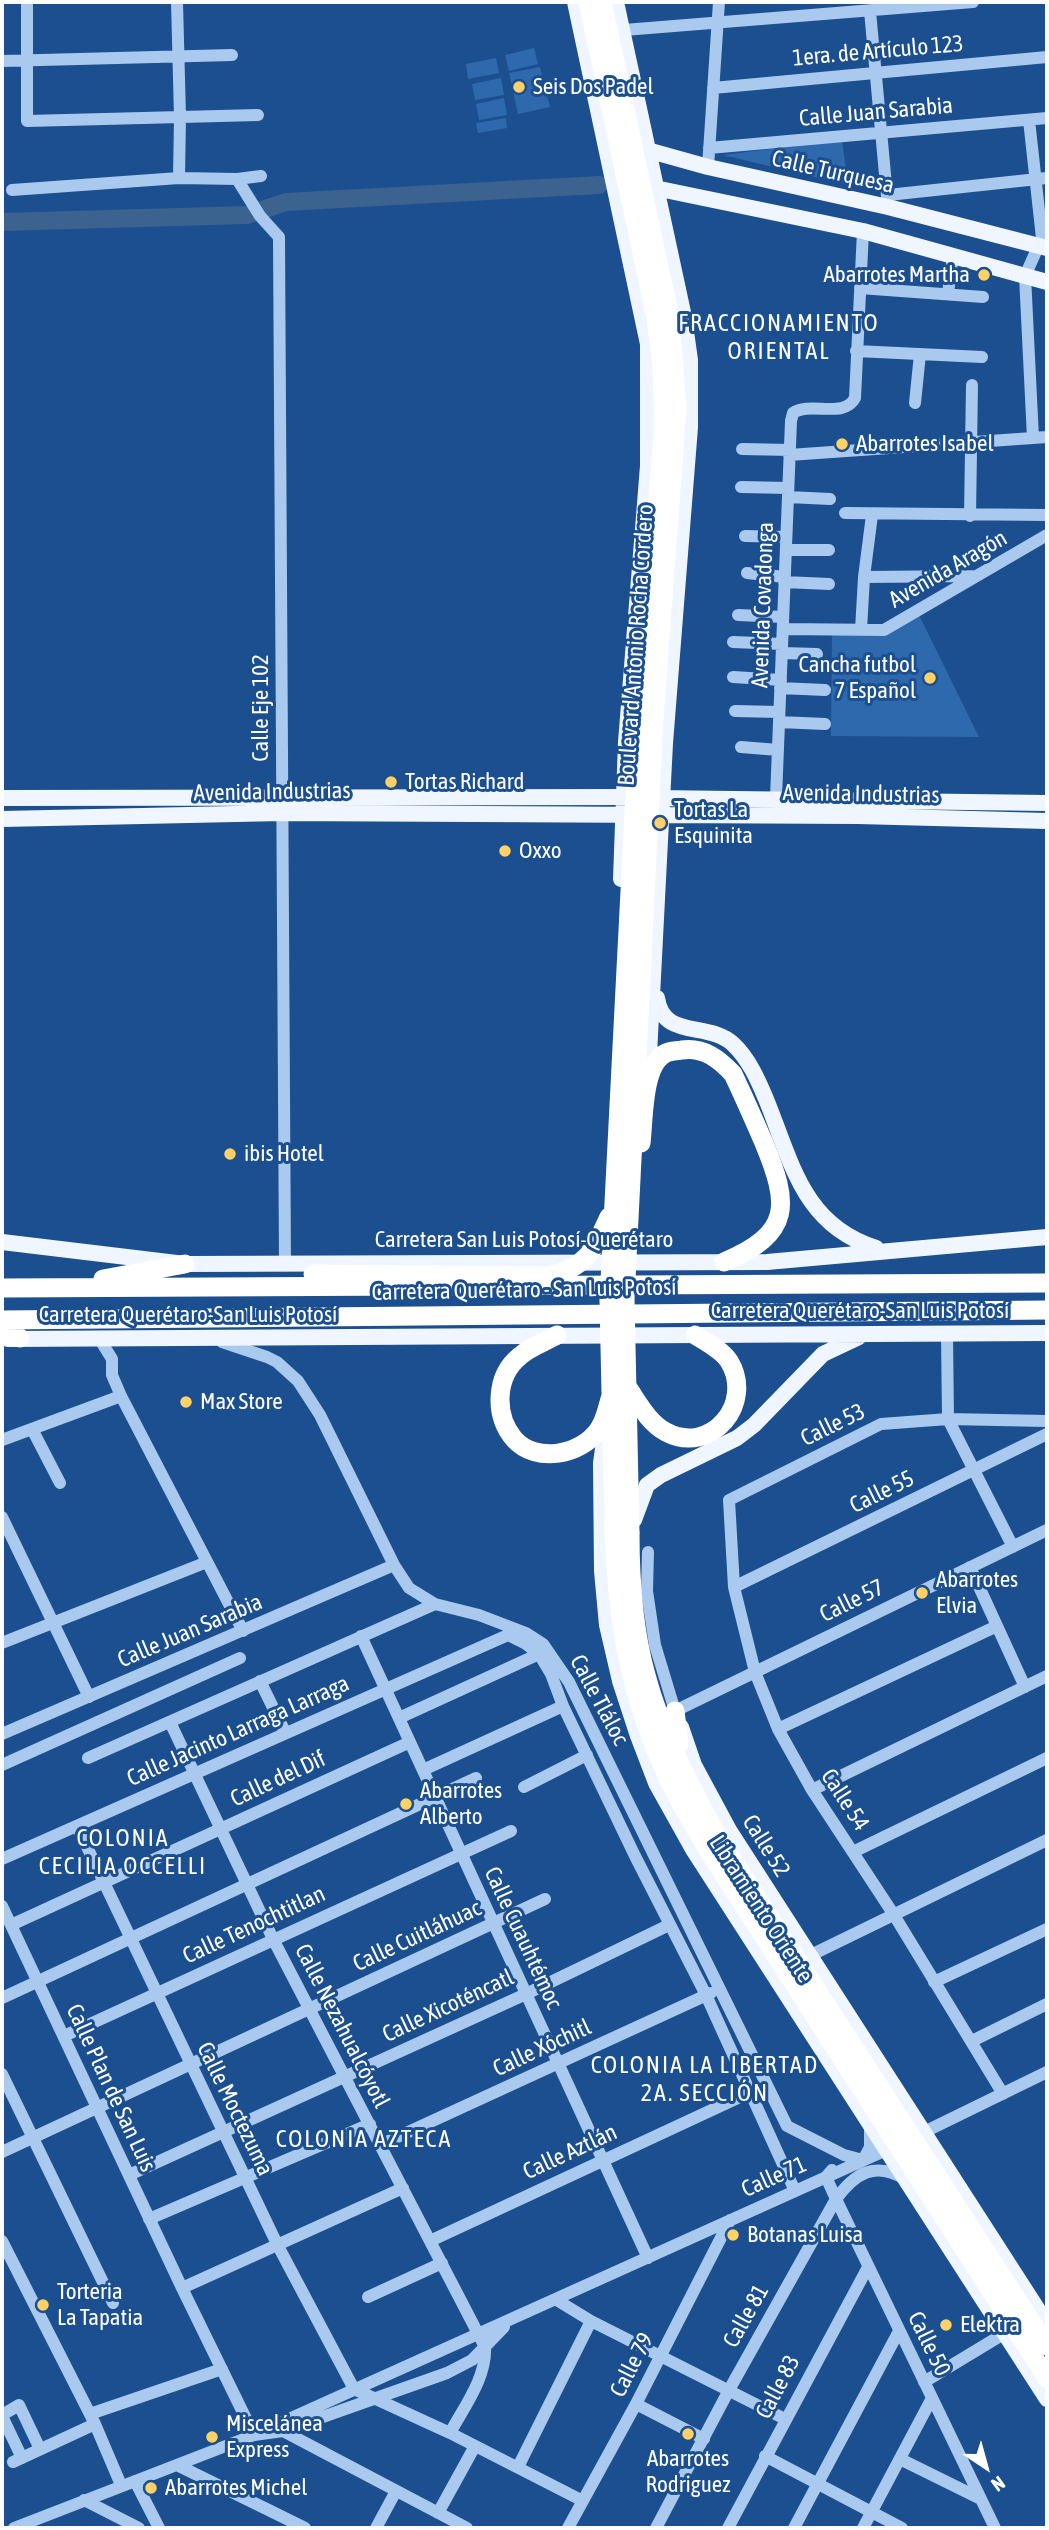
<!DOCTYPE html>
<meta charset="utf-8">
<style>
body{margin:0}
#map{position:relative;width:1049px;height:2530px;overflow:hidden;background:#1b4f8f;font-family:"Asap Condensed",sans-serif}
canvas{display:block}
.frame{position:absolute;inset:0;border:4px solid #fff;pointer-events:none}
.north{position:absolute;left:951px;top:2432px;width:70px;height:70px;-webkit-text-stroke:5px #1b4f8f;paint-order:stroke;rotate:144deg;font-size:19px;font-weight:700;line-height:28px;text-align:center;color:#fff}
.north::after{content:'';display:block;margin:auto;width:24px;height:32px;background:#fff;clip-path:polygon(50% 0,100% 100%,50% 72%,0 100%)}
</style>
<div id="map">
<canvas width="1049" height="2530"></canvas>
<div class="frame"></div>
<div class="north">N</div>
</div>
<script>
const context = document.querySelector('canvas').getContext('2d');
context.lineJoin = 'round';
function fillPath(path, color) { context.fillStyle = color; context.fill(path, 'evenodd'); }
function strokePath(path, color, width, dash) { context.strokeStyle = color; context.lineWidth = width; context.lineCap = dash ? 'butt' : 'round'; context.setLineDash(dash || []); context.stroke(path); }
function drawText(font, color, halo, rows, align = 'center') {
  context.font = font + ' "Asap Condensed",sans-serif'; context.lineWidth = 6; context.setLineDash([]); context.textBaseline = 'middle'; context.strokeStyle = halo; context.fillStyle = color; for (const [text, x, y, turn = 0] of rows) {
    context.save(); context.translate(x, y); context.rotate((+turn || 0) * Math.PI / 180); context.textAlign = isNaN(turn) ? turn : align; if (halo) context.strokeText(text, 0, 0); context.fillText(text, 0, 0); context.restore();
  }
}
fillPath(new Path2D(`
 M534,48L538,64L509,71L505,55Z
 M496,58L499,73L468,79L466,64Z
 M540,67L550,107L518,114L509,73Z
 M501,78L504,95L475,100L472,84Z
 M504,98L507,115L479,120L476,104Z
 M506,118L507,128L478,133L476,123Z
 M842,140L848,185L723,155Z
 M919,615L979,737L831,736L832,633L886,634Z`), '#2e69ad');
strokePath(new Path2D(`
 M2,222L247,215L286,202L599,185`), '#3c6290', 18);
strokePath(new Path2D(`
 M27,2V121L258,115
 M177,2L180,117L179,178
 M870,11L888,207
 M624,30L973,2
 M2,61L232,55
 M713,88L1047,57
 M1029,120L1042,238L1025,276L1033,438
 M709,148L1047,118
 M708,167L719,2
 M237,179L260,216L279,237L285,1263
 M12,190L179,178L237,179L261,176
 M888,195L1047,178
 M860,288L983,297
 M948,293L953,256
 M856,351L982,357
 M915,403L920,354
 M742,449L790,450
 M789,455L1047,437
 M741,487L788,488
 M788,497L830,499
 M845,513L1047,515
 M970,516L972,385
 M745,536L786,537
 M786,550H829
 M747,573L785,577
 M864,577L975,576
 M784,582L829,584
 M738,615L783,617
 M783,629L884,630L1047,535
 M861,630L864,577L872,515
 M733,642L782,644
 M782,653L817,654
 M733,677L781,680
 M780,688L825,690
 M735,711L779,712
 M779,722L825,724
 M741,747L778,750
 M776,798L791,421L793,413C810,401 844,419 855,398L863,231
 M947,1334L948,1419L1013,1547
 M99,1338L112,1359V1375L121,1396L243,1631
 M222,1342L267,1357L277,1362L298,1381L320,1415L394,1565L409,1588L435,1604L479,1615L526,1633L543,1644L569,1682L787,2126L844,2155L863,2160L870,2147V2127
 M32,1429L60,1483
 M2,1440L121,1396
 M2,1517L89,1697
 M648,1552L647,1591L655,1645L675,1711L1047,1530
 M970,1567L1025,1687
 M734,1587L1047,1434
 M361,1636L648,2258
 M2,1643L207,1562
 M260,1681L285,1732
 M399,1718L539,1654L541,1648
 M170,1722L273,1939L485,2347C487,2377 464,2407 450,2433
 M778,1729L997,1626
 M2,1734L394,1565
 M88,1758L435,1604
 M2,1765L240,1658
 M423,1770L563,1706
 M524,1787L587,1755
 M812,1790L1047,1676
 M77,1826L277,2244L354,2389L450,2433L583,2501
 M853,1852L1047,1758
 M2,1859L508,1635L526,1644L539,1654L551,1674L563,1706L635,1856L706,1995L795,2191
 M2,1906L182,2288L254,2435
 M11,1925L410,1742
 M809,1956L1047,1840
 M934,1982L1047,1929
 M2,1998L476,1778
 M64,2036L511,1831
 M972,2041L1047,2004
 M2,2074L113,2303
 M1003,2094L894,1915L812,1790L778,1729L755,1672L734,1587L729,1500L881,1424L948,1419L1047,1421
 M916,2136L1047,2072
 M380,2145L711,1993
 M2,2152L545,1899
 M832,2170L826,2177L836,2199L995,2528
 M129,2175L526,1994L669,1925
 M149,2219L370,2124
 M2,2241L95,2424L121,2485
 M430,2241L757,2089
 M182,2288L403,2188
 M368,2297L442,2263
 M555,2299L591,2321L785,2419
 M924,2382L1005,2333
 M636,2404L704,2439
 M90,2414L222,2369
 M2,2415L19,2405L40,2449
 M2,2416L22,2458
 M281,2427L283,2431L467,2528
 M269,2431L278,2424L893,2147
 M765,2456L902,2528
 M900,2459L979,2498
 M13,2462L95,2424
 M177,2465L305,2528
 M518,2467L591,2321
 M135,2481L159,2528
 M84,2500L139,2528
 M438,2513L475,2446
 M14,2528L254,2435L283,2431L447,2373L472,2360L504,2327
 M376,2528L396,2491
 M568,2528L636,2404L730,2220
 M656,2528L729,2390L836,2199C855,2173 875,2161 905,2179
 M728,2528L868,2267
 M794,2528L899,2331
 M863,2528L932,2398`), '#a9c9ee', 12);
strokePath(new Path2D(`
 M575,2L648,344V466L626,742L621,879
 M616,2L684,317L690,360V427L665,743L648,1074
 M638,152L647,150L708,167L888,207L1047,248
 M648,189L655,188L863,231L1047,282
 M2,798L633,797
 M655,798L1047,803
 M2,819L282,813L858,816L1047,821
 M657,998C663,1040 708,1021 733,1044C749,1059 758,1080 766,1099C792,1163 803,1225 876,1248
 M2,1242L185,1264L767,1262L1047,1237
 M8,1339L1047,1333
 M605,1435L601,1463L602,1571L607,1625L620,1681L638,1736L656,1783L694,1851L1047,2399
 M634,1520L647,1485L661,1475L737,1438L754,1425L823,1354L859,1337
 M681,1727L694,1765L729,1830L1047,2324`), '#f0f6ff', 16);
strokePath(new Path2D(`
 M641,1143C644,1119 642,1064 666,1053C670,1051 677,1051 682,1050C704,1047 719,1059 733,1074C744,1097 754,1120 764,1143C789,1204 793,1233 724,1262
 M103,1279L185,1264
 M2,1288L1047,1283
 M2,1320L1047,1310
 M2,1335L20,1338
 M557,1335C545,1342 530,1347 520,1356C495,1376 494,1415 514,1439C536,1464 582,1455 599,1429C605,1420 607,1409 610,1399
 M628,1388C639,1404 649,1423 666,1432C711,1456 755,1403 729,1361C722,1350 706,1342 695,1335
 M630,1533C630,1581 633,1629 646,1675C661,1732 690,1785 717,1836
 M614,1534C618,1622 629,1693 666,1774C677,1798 692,1822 705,1845
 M675,1711L679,1744`), '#fff', 19);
strokePath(new Path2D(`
 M588,2L656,318L662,366L664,426L639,716L609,1300L614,1534
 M602,2L670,318L677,408L654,718L625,1299L630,1533
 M313,1274L548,1276C586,1268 594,1250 609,1217
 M717,1836L1047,2346
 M705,1845L1047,2378`), '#fff', 19);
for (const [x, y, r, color] of [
 [519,87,7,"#ffd166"],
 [984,275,7,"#ffd166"],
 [842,444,7,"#ffd166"],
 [930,678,7,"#ffd166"],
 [391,782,7,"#ffd166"],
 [660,823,7,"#ffd166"],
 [505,851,7,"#ffd166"],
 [230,1154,7,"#ffd166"],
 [186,1402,7,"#ffd166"],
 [922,1593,7,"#ffd166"],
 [406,1804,7,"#ffd166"],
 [733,2235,7,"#ffd166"],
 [43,2305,7,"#ffd166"],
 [946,2325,7,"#ffd166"],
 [688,2434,7,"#ffd166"],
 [212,2437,7,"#ffd166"],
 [151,2488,7,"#ffd166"]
]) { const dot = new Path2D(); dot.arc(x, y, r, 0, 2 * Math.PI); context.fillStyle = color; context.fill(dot); strokePath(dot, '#1b4f8f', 2.5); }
drawText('23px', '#fff', '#1b4f8f', [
 ["1era. de Artículo 123",878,51,-5],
 ["Calle Juan Sarabia",876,112,-5],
 ["Calle Turquesa",833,172,13],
 ["Avenida Aragón",948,569,-30],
 ["Avenida Covadonga",763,605,-88],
 ["Boulevard Antonio Rocha Cordero",636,645,-86],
 ["Calle Eje 102",261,708,-90],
 ["Avenida Industrias",272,792,-1],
 ["Avenida Industrias",861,794,1],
 ["Carretera San Luis Potosí-Querétaro",524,1240],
 ["Carretera Querétaro - San Luis Potosí",524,1290,-1],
 ["Carretera Querétaro-San Luis Potosí",860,1311],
 ["Carretera Querétaro-San Luis Potosí",188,1315],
 ["Calle 53",833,1425,-26],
 ["Calle 55",882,1492,-26],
 ["Calle 57",852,1601,-26],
 ["Calle Juan Sarabia",190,1631,-23],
 ["Calle Tláloc",599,1700,62],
 ["Calle Jacinto Larraga Larraga",238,1731,-24],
 ["Calle del Dif",278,1779,-25],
 ["Calle 54",845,1800,57],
 ["Calle 52",766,1846,58],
 ["Libramiento Oriente",761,1909,57],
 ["Calle Tenochtitlan",254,1925,-25],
 ["Calle Cuitláhuac",417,1936,-25],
 ["Calle Cuauhtémoc",523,1938,65],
 ["Calle Xicoténcatl",448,2006,-25],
 ["Calle Nezahualcóyotl",342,2026,63],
 ["Calle Xóchitl",542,2048,-25],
 ["Calle Plan de San Luis",111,2088,65],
 ["Calle Moctezuma",235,2109,64],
 ["Calle Aztlán",570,2152,-25],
 ["Calle 71",774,2177,-24],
 ["Calle 81",746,2316,-61],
 ["Calle 50",929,2344,64],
 ["Calle 79",632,2365,-63],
 ["Calle 83",778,2387,-62]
]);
drawText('23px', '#fff', '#1b4f8f', [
 ["Seis Dos Padel",533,87],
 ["Abarrotes Martha",970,275,"right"],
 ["Abarrotes Isabel",856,444],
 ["Cancha futbol",916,665,"right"],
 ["7 Español",916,691,"right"],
 ["Tortas Richard",405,782],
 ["Tortas La",674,810],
 ["Esquinita",674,836],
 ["Oxxo",519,851],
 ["ibis Hotel",244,1154],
 ["Max Store",200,1402],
 ["Abarrotes",936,1580],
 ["Elvia",936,1606],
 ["Abarrotes",420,1791],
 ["Alberto",420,1817],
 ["Botanas Luisa",747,2235],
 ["Torteria",57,2292],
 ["La Tapatia",57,2318],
 ["Elektra",960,2325],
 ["Miscelánea",226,2424],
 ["Express",226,2450],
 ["Abarrotes",688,2459,"center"],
 ["Rodriguez",688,2485,"center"],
 ["Abarrotes Michel",165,2488]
], 'left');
context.letterSpacing = '2px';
drawText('24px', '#fff', '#1b4f8f', [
 ["FRACCIONAMIENTO",779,323],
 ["ORIENTAL",779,351],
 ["COLONIA",123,1838],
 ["CECILIA OCCELLI",123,1866],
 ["COLONIA LA LIBERTAD",705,2065],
 ["2A. SECCIÓN",705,2093],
 ["COLONIA AZTECA",364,2139]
]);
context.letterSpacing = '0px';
</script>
